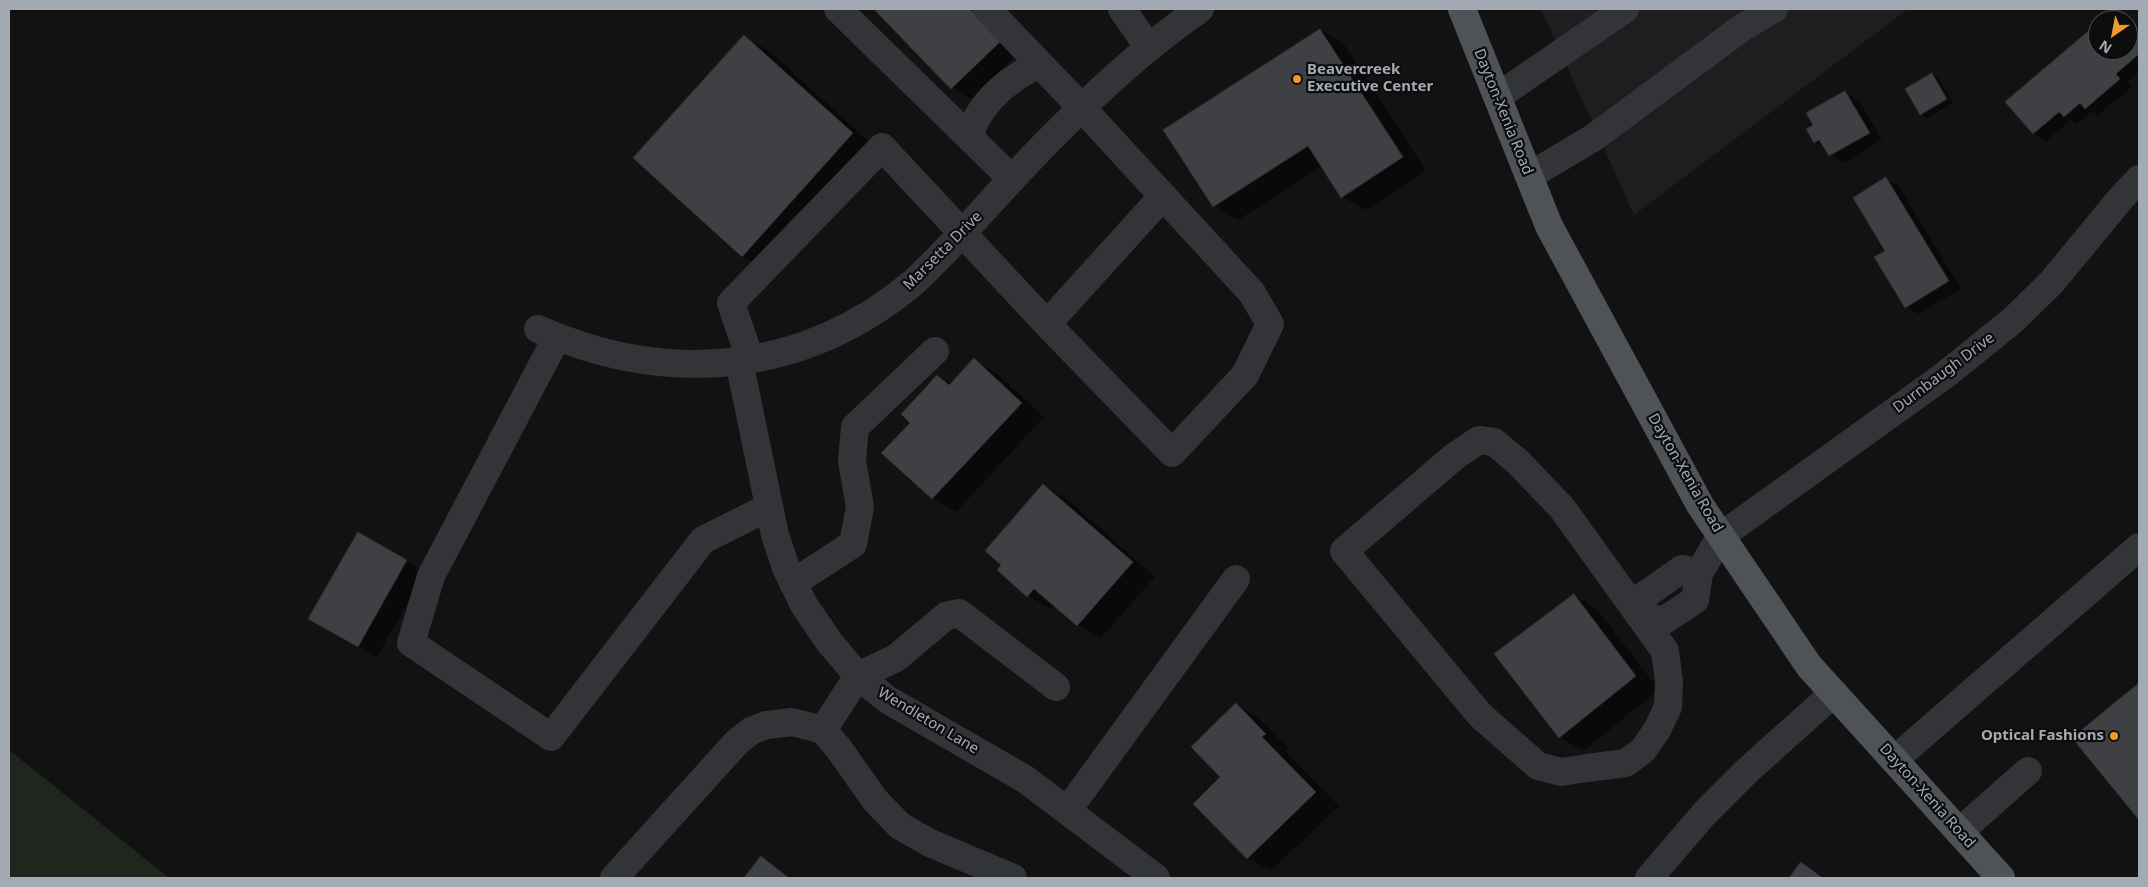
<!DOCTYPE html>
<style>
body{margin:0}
#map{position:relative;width:2148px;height:887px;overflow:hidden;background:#121213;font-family:"Noto Sans",sans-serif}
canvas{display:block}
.frame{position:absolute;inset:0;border:10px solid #a3aab4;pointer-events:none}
.north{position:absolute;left:2088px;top:10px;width:50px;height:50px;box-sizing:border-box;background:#0d0d0e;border:1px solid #494c50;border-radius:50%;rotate:213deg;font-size:14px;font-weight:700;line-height:20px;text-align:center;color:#a3aab4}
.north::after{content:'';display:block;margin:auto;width:18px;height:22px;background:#ef982e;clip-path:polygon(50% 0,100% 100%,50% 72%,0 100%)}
</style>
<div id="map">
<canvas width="2148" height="887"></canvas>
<div class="frame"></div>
<div class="north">N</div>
</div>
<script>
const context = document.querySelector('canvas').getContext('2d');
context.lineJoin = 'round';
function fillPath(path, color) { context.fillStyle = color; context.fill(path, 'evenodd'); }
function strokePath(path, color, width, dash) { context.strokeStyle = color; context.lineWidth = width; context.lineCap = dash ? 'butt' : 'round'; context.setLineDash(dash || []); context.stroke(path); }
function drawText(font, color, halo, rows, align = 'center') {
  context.font = font + ' "Noto Sans",sans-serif'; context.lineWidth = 4.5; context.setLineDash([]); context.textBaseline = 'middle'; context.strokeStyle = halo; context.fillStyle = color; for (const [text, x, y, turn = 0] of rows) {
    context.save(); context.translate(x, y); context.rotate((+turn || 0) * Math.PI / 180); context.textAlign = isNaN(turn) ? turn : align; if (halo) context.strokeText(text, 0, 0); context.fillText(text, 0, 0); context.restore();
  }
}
fillPath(new Path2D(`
 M1541,9H1908L1634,215Z`), '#1e1e20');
fillPath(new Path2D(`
 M9,750L169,878H9Z`), '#1e261e');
fillPath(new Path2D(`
 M876,9H977L1019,52L971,99L952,88Z
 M2115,10L2128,17L2139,31V72L2128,81L2132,87L2098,115L2092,111L2077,124L2071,120L2046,141L2033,133L2098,24V50H2128V20H2103Z
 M1320,30L1344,44L1426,171L1366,210L1342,197L1322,166L1238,220L1214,206Z
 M744,37L768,50L876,148L766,270L742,256Z
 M1932,74L1938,78L1953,103L1927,118L1921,114L1907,90Z
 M1845,92L1858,100L1882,140L1843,163L1830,155L1826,148L1815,142V125Z
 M1886,179L1899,186L1961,289L1918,314L1906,307L1887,251Z
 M974,360L998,374L1044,417L956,512L933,498L883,453L911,423L938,376L952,384Z
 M1043,485L1067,499L1155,577L1101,638L1077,625L1055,605L1052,609L1028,596Z
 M358,534L425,572L377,657L310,618Z
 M1574,595L1597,609L1659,690L1583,751L1559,737Z
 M2139,685V818L2074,738Z
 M1236,705L1259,719L1288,748L1285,751L1339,806L1271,871L1248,858L1222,777Z
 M762,857L768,861L789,878H745Z
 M1802,864L1827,878H1790Z`), '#0007');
const building = new Path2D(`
 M874,9H970L1001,41L951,89Z
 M2115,9L2125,20H2101L2114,9Z
 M2098,23V50H2128V24L2139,37V54L2116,74L2120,79L2085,109L2080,103L2064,117L2059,112L2033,134L2005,102Z
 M1320,29L1403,157L1341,198L1308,146L1213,207L1163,130Z
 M744,35L853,133L742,257L633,158Z
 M1932,73L1947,99L1920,115L1905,89Z
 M1845,91L1870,133L1829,156L1819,140L1814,143L1806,129L1813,125L1806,113Z
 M1886,177L1949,281L1905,308L1874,257L1885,251L1853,198Z
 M974,358L1022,403L932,499L881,453L910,423L901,414L937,375L949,385Z
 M1043,484L1133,562L1077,626L1034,589L1027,597L997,570L1001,565L985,551Z
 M358,532L407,560L358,647L308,619Z
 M1574,594L1636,676L1559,738L1494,654Z
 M2139,683V820L2072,738Z
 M1236,703L1266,734L1262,737L1316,792L1247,859L1193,804L1220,777L1191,747Z
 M761,856L789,878H744Z
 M1801,862L1823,878H1789Z`);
fillPath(building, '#3e4043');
strokePath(building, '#2c2c2f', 1);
strokePath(new Path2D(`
 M838,9L1012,179
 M987,9L1082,108L1252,293L1270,324L1245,375L1172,453L1047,324L1163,196
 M1122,9L1149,48
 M1497,97L1625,9
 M970,137C972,131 973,124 977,118C990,94 1015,76 1039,64
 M1529,176L1593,138L1743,27L1774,9
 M538,329C668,386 803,375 914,282C953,246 987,205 1024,166C1078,109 1136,53 1200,9
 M557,337L431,576L411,643L551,737L703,540L769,507
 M750,359L731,303L882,147L1047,324
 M739,361L775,535L786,568L804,605L830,643L858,676L888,700L1025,779L1156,878
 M1479,440L1494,442L1518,462L1562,508L1665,651L1669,681L1668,707L1657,730L1643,750L1626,763L1587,768L1561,772L1538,766L1480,715L1344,551L1455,456Z
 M793,583L853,544L860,507L852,461L855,427L935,351
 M1640,614L1663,621L1695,600L1699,573L1721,536L1945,375L2013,320L2051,283L2122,197L2139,179
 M1640,614L1642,597L1682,569L1699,573
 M823,730L858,676L896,658L946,616L959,613L1056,687
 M1894,760L2139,547
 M1067,811L1236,579
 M1959,832L2028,771
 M614,878L737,742L751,731L766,725L792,722L823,730L839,749L875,800L900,826L930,843L1013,878
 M1649,878L1704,814L1749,769L1834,693`), '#333438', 28);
strokePath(new Path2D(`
 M1462,9L1549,226L1700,505L1809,666L2001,878`), '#4f5257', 28);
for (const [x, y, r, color] of [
 [1297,79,5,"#ef982e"],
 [2114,736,5,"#ef982e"]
]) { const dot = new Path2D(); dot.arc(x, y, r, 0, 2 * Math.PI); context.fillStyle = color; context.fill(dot); strokePath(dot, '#0d0d0e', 2); }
drawText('bold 15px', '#a3aab4', '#0d0d0e', [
 ["Beavercreek",1307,70],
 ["Executive Center",1307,87],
 ["Optical Fashions",2104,736,"right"]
], 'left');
drawText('15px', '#a3aab4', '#0d0d0e', [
 ["Dayton-Xenia Road",1503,112,68],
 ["Marsetta Drive",943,251,-45],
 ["Durnbaugh Drive",1944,373,-37],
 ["Dayton-Xenia Road",1685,473,60],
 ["Wendleton Lane",928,721,31],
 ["Dayton-Xenia Road",1927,796,48]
]);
</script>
